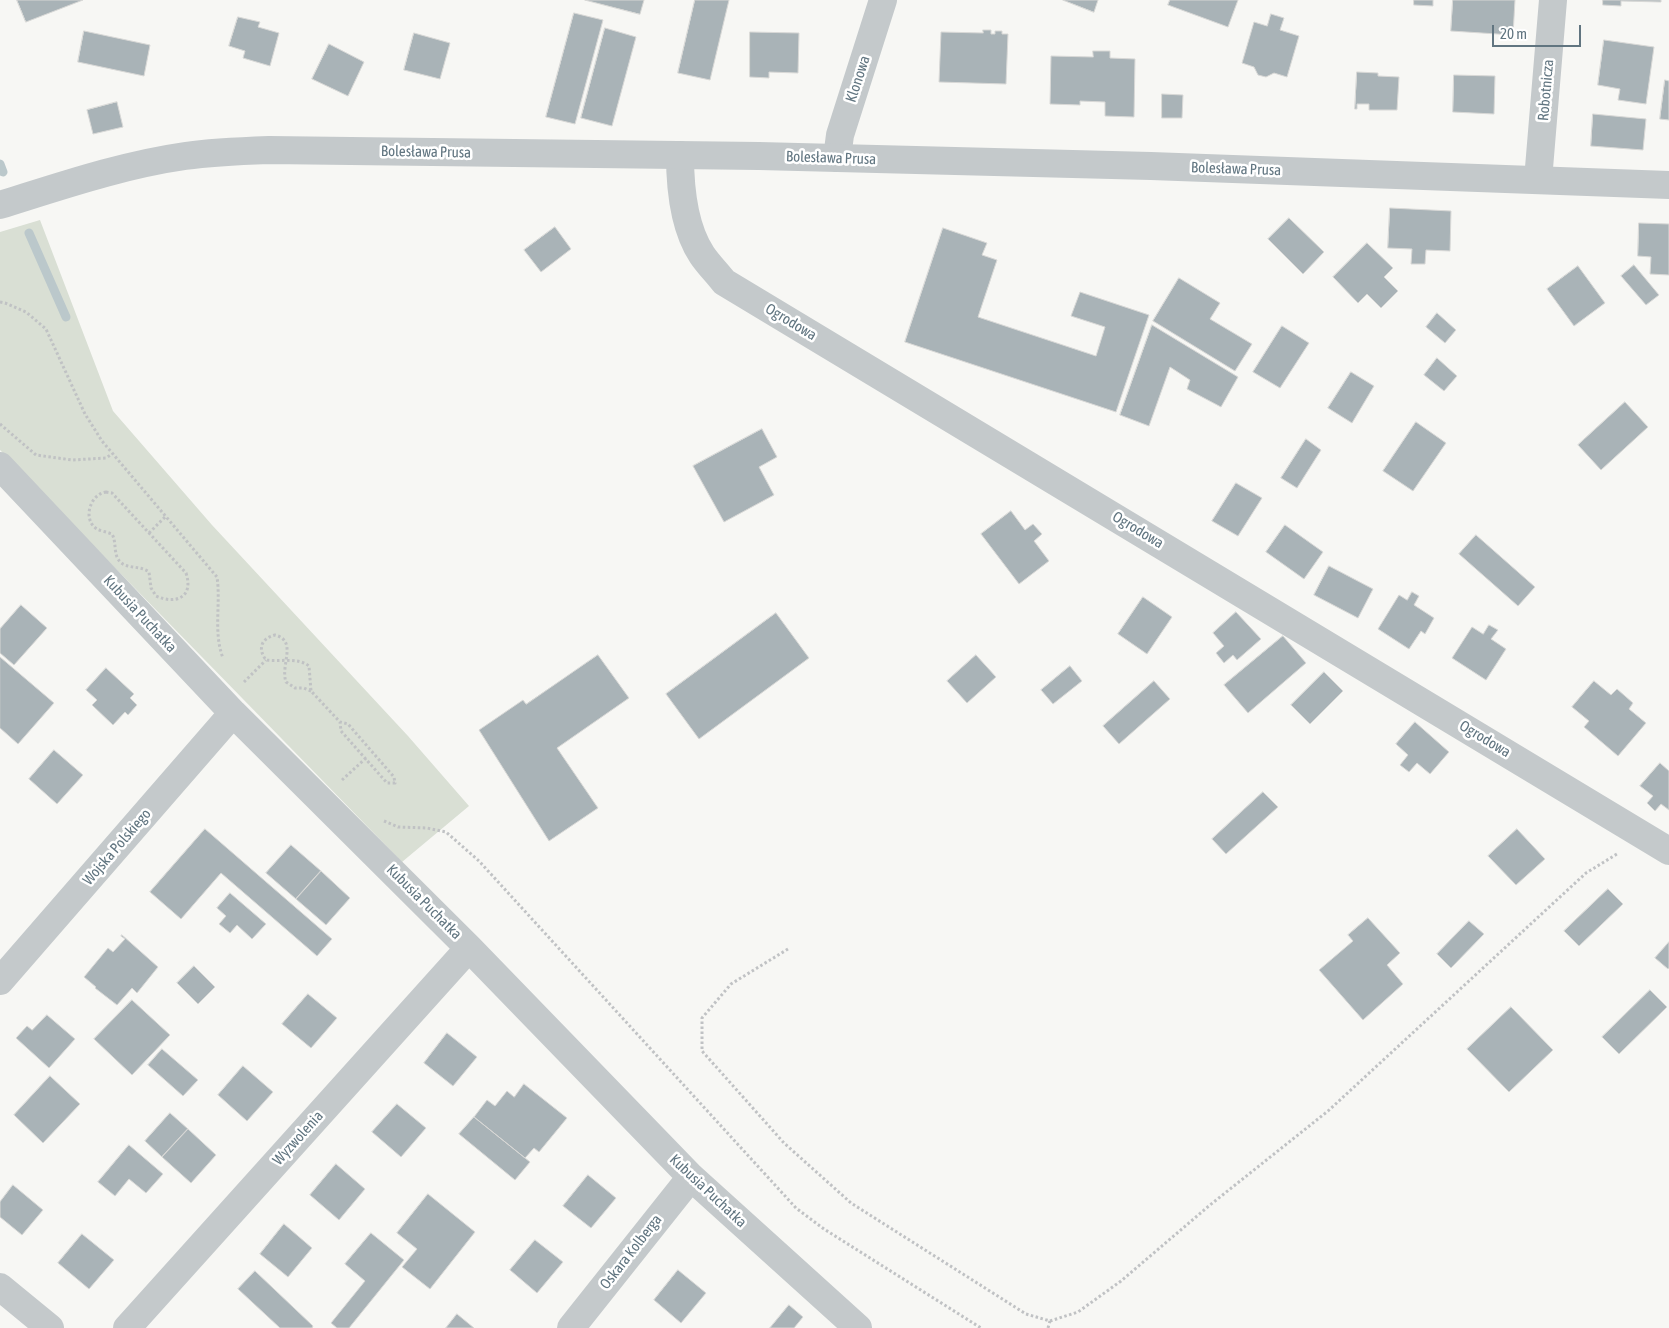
<!DOCTYPE html>
<meta charset="utf-8">
<style>
body{margin:0}
#map{position:relative;width:1669px;height:1328px;overflow:hidden;background:#f7f7f4;font-family:"Asap Condensed",sans-serif}
canvas{display:block}
.scale{position:absolute;left:1492px;top:25px;width:89px;height:22px;box-sizing:border-box;border:2px solid #617580;border-top:0;padding-left:6px;font-size:15px;line-height:18px;white-space:nowrap;color:#617580;-webkit-text-stroke:4px #fff;paint-order:stroke}
</style>
<div id="map">
<canvas width="1669" height="1328"></canvas>
<div class="scale">20 m</div>
</div>
<script>
const context = document.querySelector('canvas').getContext('2d');
context.lineJoin = 'round';
function fillPath(path, color) { context.fillStyle = color; context.fill(path, 'evenodd'); }
function strokePath(path, color, width, dash) { context.strokeStyle = color; context.lineWidth = width; context.lineCap = dash ? 'butt' : 'round'; context.setLineDash(dash || []); context.stroke(path); }
function drawText(font, color, halo, rows, align = 'center') {
  context.font = font + ' "Asap Condensed",sans-serif'; context.lineWidth = 5; context.setLineDash([]); context.textBaseline = 'middle'; context.strokeStyle = halo; context.fillStyle = color; for (const [text, x, y, turn = 0] of rows) {
    context.save(); context.translate(x, y); context.rotate((+turn || 0) * Math.PI / 180); context.textAlign = isNaN(turn) ? turn : align; if (halo) context.strokeText(text, 0, 0); context.fillText(text, 0, 0); context.restore();
  }
}
fillPath(new Path2D(`
 M40,220L113,411L212,525L408,736L469,806L402,862L0,450V232Z`), '#d9dfd4');
strokePath(new Path2D(`
 M0,164L3,172
 M29,233L66,317`), '#bbc8cb', 9);
const building = new Path2D(`
 M17,0H83L26,22Z
 M585,0H644L640,14Z
 M695,0H729L710,80L678,73Z
 M1063,0H1098L1094,12Z
 M1170,0H1238L1228,27L1168,5Z
 M1414,0H1433V6L1414,5Z
 M1453,0H1515L1513,35L1451,31Z
 M1603,0H1661V2L1621,1V6L1603,5Z
 M574,13L603,20L575,124L546,117Z
 M1271,14L1284,18L1280,30L1299,36L1287,77L1274,73L1266,77L1258,75L1254,67L1242,63L1254,22L1267,26Z
 M238,17L260,22L258,27L279,33L270,66L243,58L245,51L229,46Z
 M605,28L636,37L612,126L581,118Z
 M983,30H991V34H995V31H1002V34H1008L1006,84L939,82L941,32L983,33Z
 M84,31L150,45L144,76L78,62Z
 M750,32L799,33L798,73L769,72V78L750,77Z
 M414,33L450,43L440,79L404,70Z
 M1604,40L1654,47L1646,104L1618,100L1620,89L1598,85Z
 M329,44L364,62L348,96L312,79Z
 M1093,51H1110V58L1135,59L1134,117L1105,116V102L1080,101V105L1050,104L1051,56L1093,57Z
 M1357,72L1378,73V76L1399,77L1397,110H1369V104H1357V109H1355Z
 M1454,75L1495,76L1494,114L1453,112Z
 M1665,80L1669,81V120L1660,119Z
 M1162,94L1183,95L1182,118H1162Z
 M117,102L123,127L93,134L87,110Z
 M1593,114L1646,119L1643,150L1591,146Z
 M1390,208L1451,211L1450,251L1426,250L1425,264H1411L1412,249L1388,248Z
 M1289,218L1324,252L1303,274L1268,239Z
 M1639,223L1669,224V275L1650,274L1651,257L1638,256Z
 M555,227L571,249L541,272L524,250Z
 M943,228L987,243L982,255L997,260L978,317L1096,356L1105,327L1071,316L1080,292L1149,315L1116,412L905,342Z
 M1367,243L1393,268L1384,277L1398,291L1381,308L1367,294L1358,303L1333,277Z
 M1634,265L1659,295L1646,305L1621,276Z
 M1578,266L1605,303L1574,326L1547,289Z
 M1179,278L1220,303L1210,319L1252,344L1235,371L1153,321Z
 M1437,313L1456,330L1445,343L1426,327Z
 M1152,325L1238,377L1221,407L1187,389L1190,380L1170,367L1149,426L1120,415Z
 M1282,326L1309,343L1280,388L1253,372Z
 M1437,358L1457,376L1444,391L1424,375Z
 M1351,372L1374,386L1352,423L1328,408Z
 M1625,402L1648,427L1601,470L1578,445Z
 M1416,422L1446,443L1413,491L1383,471Z
 M762,429L777,457L759,467L774,495L724,522L693,466Z
 M1306,439L1321,450L1297,488L1281,478Z
 M1236,483L1262,498L1238,536L1212,521Z
 M1011,511L1025,530L1033,524L1042,534L1034,541L1049,561L1019,584L981,534Z
 M1285,525L1323,552L1304,579L1266,552Z
 M1476,535L1535,587L1518,606L1459,554Z
 M1329,566L1373,589L1358,618L1314,595Z
 M1412,592L1419,596L1414,605L1434,618L1425,634L1421,631L1409,649L1378,629L1399,595L1407,600Z
 M1143,597L1172,617L1147,654L1118,634Z
 M21,605L47,628L14,665L0,653V629Z
 M1236,612L1261,639L1237,660L1233,655L1224,663L1216,653L1224,646L1213,633Z
 M776,613L809,658L699,739L666,694Z
 M1489,625L1498,630L1491,639L1506,649L1486,680L1452,658L1472,627L1483,634Z
 M1283,636L1306,663L1248,713L1224,685Z
 M598,655L629,698L557,748L598,808L549,841L479,730L523,700L526,704Z
 M976,655L996,677L967,703L947,681Z
 M0,657L54,703L18,744L0,728Z
 M1070,666L1082,681L1053,704L1041,690Z
 M106,668L134,694L130,698L137,705L128,715L125,712L113,725L92,705L97,700L86,690Z
 M1324,672L1343,691L1310,724L1291,705Z
 M1154,681L1170,699L1119,744L1103,726Z
 M1594,681L1611,695L1617,689L1633,703L1629,709L1646,723L1618,756L1584,727L1589,721L1572,707Z
 M1415,722L1449,752L1430,774L1417,763L1409,772L1400,765L1408,755L1396,744Z
 M54,750L83,775L57,804L29,779Z
 M1660,763L1669,771V810L1661,804L1655,811L1647,803L1653,796L1640,786Z
 M1263,792L1278,807L1226,854L1212,839Z
 M205,829L332,939L317,956L221,873L181,919L150,892Z
 M1517,829L1545,859L1516,885L1488,856Z
 M291,845L321,871L296,899L266,873Z
 M321,871L350,898L326,925L296,899Z
 M1608,889L1623,904L1579,946L1564,931Z
 M230,893L266,924L252,939L237,925L230,933L219,924L226,916L217,908Z
 M1368,918L1400,953L1387,965L1403,984L1363,1020L1319,970L1353,941L1348,935Z
 M1469,921L1484,934L1451,968L1437,954Z
 M122,935L158,967L137,993L132,988L117,1005L95,988L96,987L84,977L108,948L113,952L125,939L121,936Z
 M1669,942V968L1668,969L1655,958Z
 M194,966L215,987L198,1004L177,983Z
 M1650,990L1667,1007L1619,1054L1602,1037Z
 M308,994L337,1018L311,1048L282,1024Z
 M132,1000L170,1035L132,1075L94,1039Z
 M1511,1007L1553,1050L1509,1092L1467,1049Z
 M47,1015L75,1039L49,1068L16,1038L27,1026L32,1030Z
 M447,1033L477,1057L453,1086L424,1063Z
 M162,1049L198,1080L183,1096L148,1065Z
 M243,1066L273,1092L247,1121L218,1095Z
 M50,1076L80,1104L43,1143L14,1115Z
 M524,1084L567,1118L539,1152L534,1148L525,1158L474,1117L487,1100L495,1106L507,1091L514,1097Z
 M397,1104L426,1128L401,1157L372,1132Z
 M170,1113L188,1129L162,1157L145,1141Z
 M474,1117L530,1162L515,1180L459,1134Z
 M188,1129L216,1155L191,1183L162,1157Z
 M129,1145L163,1174L146,1193L129,1179L115,1196L98,1182Z
 M336,1164L365,1189L339,1220L310,1195Z
 M588,1175L616,1198L591,1228L563,1206Z
 M13,1185L43,1210L22,1235L0,1217V1202Z
 M428,1194L475,1232L430,1289L402,1267L417,1249L397,1233Z
 M284,1224L312,1248L288,1277L260,1254Z
 M371,1233L404,1260L349,1328H337L331,1323L365,1281L345,1264Z
 M82,1234L114,1260L89,1289L58,1263Z
 M535,1240L563,1262L537,1293L510,1270Z
 M678,1270L706,1293L681,1323L654,1300Z
 M255,1271L313,1326L312,1328H280L238,1289Z
 M789,1305L803,1317L794,1328H770Z
 M457,1314L474,1328H446Z`);
fillPath(building, '#a9b3b7');
strokePath(building, '#d8d8d6', 1);
strokePath(new Path2D(`
 M0,302L5,303L26,312L46,329L85,414L102,441L217,577C221,604 213,632 223,658
 M0,424L36,455L72,460L106,458L112,454
 M106,492L112,493L186,573C194,597 176,605 156,596L151,588L149,572C139,564 123,571 117,557C114,549 116,541 112,534C107,532 101,531 97,529C82,520 90,494 106,492Z
 M149,533L165,517
 M244,682L266,660
 M311,691L304,688H295L286,682C280,665 298,641 275,635C262,638 257,648 266,660C279,662 298,657 309,666L311,691L340,722L348,724L394,777L395,783H387L341,731L340,722
 M342,780L366,758
 M384,821L398,827L427,828L446,832L479,861L796,1208L824,1229L981,1328
 M788,949L731,984L702,1018V1051L784,1143L851,1203L1026,1314L1050,1321L1078,1312L1121,1281L1210,1205L1328,1111L1586,873L1617,854
 M1048,1328L1050,1321`), '#c0c2c4', 3, [2.5, 2.5]);
strokePath(new Path2D(`
 M680,155C680,186 684,228 702,255C708,264 717,273 724,282L1669,851
 M837,158L840,135L883,0
 M1538,180L1553,0
 M0,466L233,713L469,948L691,1177L858,1328
 M0,981L233,713
 M0,1287L50,1328
 M127,1328L469,948
 M571,1328L691,1177`), '#c4c9cb', 28);
strokePath(new Path2D(`
 M0,205C61,186 122,165 185,156C213,152 241,151 269,150L759,156L1151,166L1669,185`), '#c4c9cb', 28);
drawText('15px', '#617580', '#fff', [
 ["Klonowa",858,79,-72],
 ["Robotnicza",1546,90,-85],
 ["Bolesława Prusa",426,152,1],
 ["Bolesława Prusa",831,158,2],
 ["Bolesława Prusa",1236,169,2],
 ["Ogrodowa",791,322,31],
 ["Ogrodowa",1138,530,31],
 ["Kubusia Puchatka",140,614,47],
 ["Ogrodowa",1485,739,31],
 ["Wojska Polskiego",117,847,-49],
 ["Kubusia Puchatka",424,902,45],
 ["Wyzwolenia",298,1138,-48],
 ["Kubusia Puchatka",708,1191,43],
 ["Oskara Kolberga",631,1252,-52]
]);
</script>
